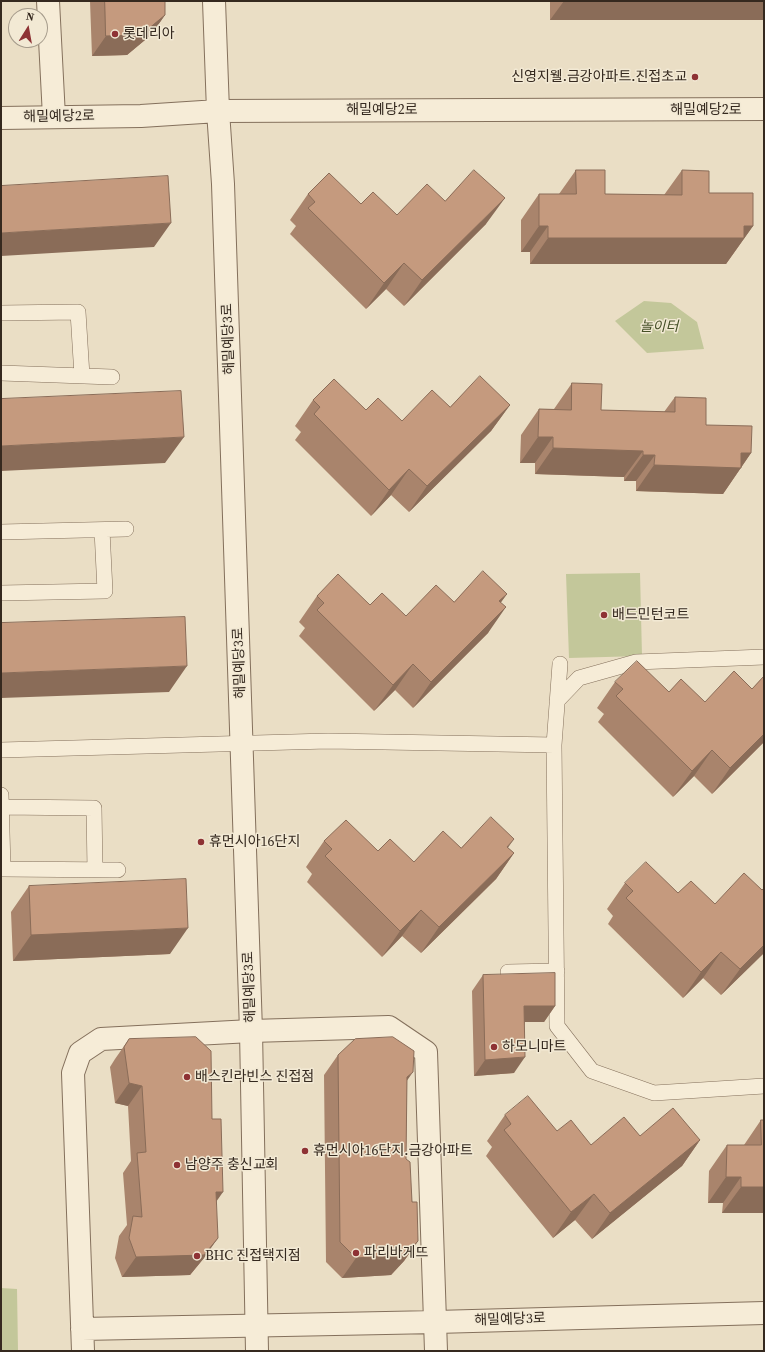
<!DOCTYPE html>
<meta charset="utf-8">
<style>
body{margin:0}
#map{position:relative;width:765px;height:1352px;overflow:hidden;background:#eadec5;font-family:"Source Serif 4",serif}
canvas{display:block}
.frame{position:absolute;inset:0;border:2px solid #35291f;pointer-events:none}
.north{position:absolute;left:8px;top:8px;width:40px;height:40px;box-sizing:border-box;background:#f2e9d4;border:1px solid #a69c8c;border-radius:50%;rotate:11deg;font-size:11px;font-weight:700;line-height:16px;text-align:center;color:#35291f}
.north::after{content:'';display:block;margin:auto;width:14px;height:18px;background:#8e3234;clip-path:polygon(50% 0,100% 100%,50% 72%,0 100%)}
</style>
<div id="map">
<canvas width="765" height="1352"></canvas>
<div class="frame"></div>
<div class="north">N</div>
</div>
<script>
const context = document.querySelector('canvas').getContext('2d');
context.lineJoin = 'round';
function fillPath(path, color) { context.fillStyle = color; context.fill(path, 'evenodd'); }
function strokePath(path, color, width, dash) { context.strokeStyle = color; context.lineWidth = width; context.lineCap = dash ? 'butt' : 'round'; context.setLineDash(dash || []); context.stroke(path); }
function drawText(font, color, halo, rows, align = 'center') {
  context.font = font + ' "Source Serif 4","Noto Sans KR",serif'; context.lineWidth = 3; context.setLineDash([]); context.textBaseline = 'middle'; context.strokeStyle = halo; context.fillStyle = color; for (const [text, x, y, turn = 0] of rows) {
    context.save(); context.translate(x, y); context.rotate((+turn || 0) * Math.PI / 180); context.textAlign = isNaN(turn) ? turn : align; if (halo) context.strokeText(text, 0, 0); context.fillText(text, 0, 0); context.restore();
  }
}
fillPath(new Path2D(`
 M644,301L671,303L697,322L704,349L647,353L615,321Z
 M640,573L642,656L569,658L566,574Z
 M1,1288L17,1289L18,1351H1Z`), '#c3c79a');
const service = new Path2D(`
 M1,313L78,312L82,376
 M1,373L112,377
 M1,532L126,529
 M1,593L105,591L102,530
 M557,701L579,678L636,662L764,657
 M554,745L560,664
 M1,750L328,741L554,745L557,1026L592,1071L654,1093L764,1086
 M1,795L3,869L118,870
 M1,807L94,808L95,870
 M508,972L557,971`);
const minor = new Path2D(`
 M48,1L54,117
 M82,1329L436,1322L764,1313
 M83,1351L73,1073L80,1053L101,1039L251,1031L389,1027L426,1052L436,1351`);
const tertiary = new Path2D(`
 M214,1L218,111L223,184L251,1031L257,1351
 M1,118L141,116L218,111L764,109`);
strokePath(service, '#84705c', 16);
strokePath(minor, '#84705c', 24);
strokePath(tertiary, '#84705c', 24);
strokePath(service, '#f6ecd7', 15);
strokePath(minor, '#f6ecd7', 22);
strokePath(tertiary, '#f6ecd7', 22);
fillPath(new Path2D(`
 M90,1H165V15L151,35L127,55L92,56Z
 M550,1H764V20H550Z
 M576,170L605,194L664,195L682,170L709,193L753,226L726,264H530V252H521V220L539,194H559Z
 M308,194L361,204L397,215L445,201L486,224L404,306L386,289L366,309L290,234L296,226L290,220Z
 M572,383L601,410L664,412L675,397L706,425L751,453L723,494L636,491V481H624V477L535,474V463H520L521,435L539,409H554Z
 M313,400L366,410L402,421L450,407L510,405L491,431L409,512L391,495L371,516L295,440L301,432L295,426Z
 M507,594L501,602L488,633L413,708L395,690L374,711L299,636L305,628L299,622L317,596L370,605L406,616L454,602Z
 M764,676V742L712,794L694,776L673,797L598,722L604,714L597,708L615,682L669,692L705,702L752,689Z
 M324,841L378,851L414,862L461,848H508L514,853L496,879L421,953L402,936L382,957L307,882L312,874L306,867Z
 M625,883L678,893L715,904L762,890L764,888V953L721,995L703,978L683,998L608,924L613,916L607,909Z
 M29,886L170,954L13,961L11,912Z
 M483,975L555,1006L544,1022H525L514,1073L474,1076L472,991Z
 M129,1039L212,1119L216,1202L204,1258L190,1275L122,1277L115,1258L119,1236L127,1225L123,1173L131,1161L128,1106L115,1103L110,1067L115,1059Z
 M338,1055L407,1081L406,1159L418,1241L404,1261L391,1275L342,1278L326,1262L324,1075Z
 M505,1115L557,1131L591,1145L640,1136L700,1140L682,1166L592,1239L575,1220L553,1238L486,1156L492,1147L487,1141Z
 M761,1120H764V1213H722L723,1203H708L709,1171L727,1145H744Z`), '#a9846c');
fillPath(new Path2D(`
 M564,1H764V20H550Z
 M165,15L151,35L127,55L92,56L106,36Z
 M505,198L486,224L404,306L422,280Z
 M171,223L154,247L1,256V233Z
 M539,226H548L530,252H521Z
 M744,226H753L726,264H530L548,238Z
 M404,263L386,289L366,309L384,283Z
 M510,405L491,431L409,512L427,486Z
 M184,437L165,463L1,471V446Z
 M538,437H553L535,463H520Z
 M553,448L643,451L624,477L535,474Z
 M741,453H751L723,494L636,491L654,465Z
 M643,455H655L636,481H624Z
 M409,469L391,495L371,516L389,490Z
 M507,594L488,620L499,601Z
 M506,607L488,633L413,708L431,682Z
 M413,664L395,690L374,711L393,685Z
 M187,666L169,692L1,698V673Z
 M764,734V742L712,794L730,768Z
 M712,750L694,776L673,797L692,771Z
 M514,839L496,865L507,847Z
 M514,853L496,879L421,953L439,927Z
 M421,910L402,936L382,957L400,931Z
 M188,928L170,954L13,961L31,935Z
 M764,945V953L721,995L740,969Z
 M721,952L703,978L683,998L701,972Z
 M524,1006H555L544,1022H513Z
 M525,1057L514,1073L474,1076L485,1060Z
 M413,1072L399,1092L407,1077Z
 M129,1083L142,1086L128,1106L115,1103Z
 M700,1140L682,1166L592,1239L610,1213Z
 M726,1177H741L723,1203H708Z
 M741,1187H764V1213H722Z
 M216,1192H223L209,1212Z
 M594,1194L575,1220L553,1238L571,1212Z
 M218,1238L204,1258L190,1275L122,1277L136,1257Z
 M418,1241L404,1261L391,1275L342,1278L356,1258Z`), '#8a6c58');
const building = new Path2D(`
 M105,1H165V15L141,35L106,36Z
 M474,170L505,198L422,280L404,263L384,283L308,208L315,202L308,194L329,173L361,204L373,192L397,215L427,184L445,201Z
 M576,170H605V194L682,195V170L709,171V193H753V226H744V238H548V226H539V194H576Z
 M168,176L171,223L1,233V186Z
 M480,376L510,405L427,486L409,469L389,490L314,414L320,407L313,400L334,379L366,410L378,398L402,421L432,390L450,407Z
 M572,383L602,384L601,410L675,412V397L706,398V425L752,426L751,453H741V468L654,465L655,455H643V451L553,448V437H538L539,409L571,410Z
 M181,391L184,437L1,446V399Z
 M483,571L507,594L499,601L506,607L431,682L413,664L393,685L317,610L324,603L317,596L338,574L370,605L382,593L406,616L436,585L454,602Z
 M185,617L187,666L1,673V623Z
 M637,661L669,692L681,679L705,702L734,671L752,689L764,676V734L730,768L712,750L692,771L616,696L623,689L615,682Z
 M491,817L514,839L507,847L514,853L439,927L421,910L400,931L325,856L332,849L324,841L346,820L378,851L390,839L414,862L443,831L461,848Z
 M646,862L678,893L691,881L715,904L744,873L762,890L764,888V945L740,969L721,952L701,972L626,898L633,891L625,883Z
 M186,879L188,928L31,935L29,886Z
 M555,973V1006H524L525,1057L485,1060L483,975Z
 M196,1037L211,1051L212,1119H221L223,1192H216L218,1238L204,1255L136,1257L129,1238L133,1216L142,1217L137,1153L146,1152L142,1086L129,1083L124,1047L129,1039Z
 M393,1037L414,1051L413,1072L407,1077L406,1159L410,1162L412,1202H417L418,1241L405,1255L356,1258L340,1242L338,1055L355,1039Z
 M528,1096L557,1131L571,1120L591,1145L624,1117L640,1136L673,1108L700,1140L610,1213L594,1194L571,1212L504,1130L511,1124L505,1115Z
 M761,1120H764V1187H741V1177H726L727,1145H761Z`);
fillPath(building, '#c59a7e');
strokePath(building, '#8a6c58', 1);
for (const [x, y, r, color] of [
 [115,34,4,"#8e3234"],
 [695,77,4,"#8e3234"],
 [604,615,4,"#8e3234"],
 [201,842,4,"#8e3234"],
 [494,1047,4,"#8e3234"],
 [187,1077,4,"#8e3234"],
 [305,1151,4,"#8e3234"],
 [177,1165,4,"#8e3234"],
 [356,1253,4,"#8e3234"],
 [197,1256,4,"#8e3234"]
]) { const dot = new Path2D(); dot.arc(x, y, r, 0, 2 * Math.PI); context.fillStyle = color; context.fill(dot); strokePath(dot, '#f2e9d4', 1.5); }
drawText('14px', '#35291f', '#f2e9d4', [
 ["롯데리아",123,34],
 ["신영지웰.금강아파트.진접초교",687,77,"right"],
 ["배드민턴코트",612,615],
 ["휴먼시아16단지",209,842],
 ["하모니마트",502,1047],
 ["배스킨라빈스 진접점",195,1077],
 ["휴먼시아16단지.금강아파트",313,1151],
 ["남양주 충신교회",185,1165],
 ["파리바게뜨",364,1253],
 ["BHC 진접택지점",205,1256]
], 'left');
drawText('14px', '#35291f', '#f2e9d4', [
 ["해밀예당2로",382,110],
 ["해밀예당2로",706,110],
 ["해밀예당2로",59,117,-1],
 ["해밀예당3로",229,339,-92],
 ["해밀예당3로",240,663,-92],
 ["해밀예당3로",250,987,-92],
 ["해밀예당3로",510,1320,-2]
]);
drawText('italic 14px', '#465027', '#f2e9d4', [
 ["놀이터",659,327]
]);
</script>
